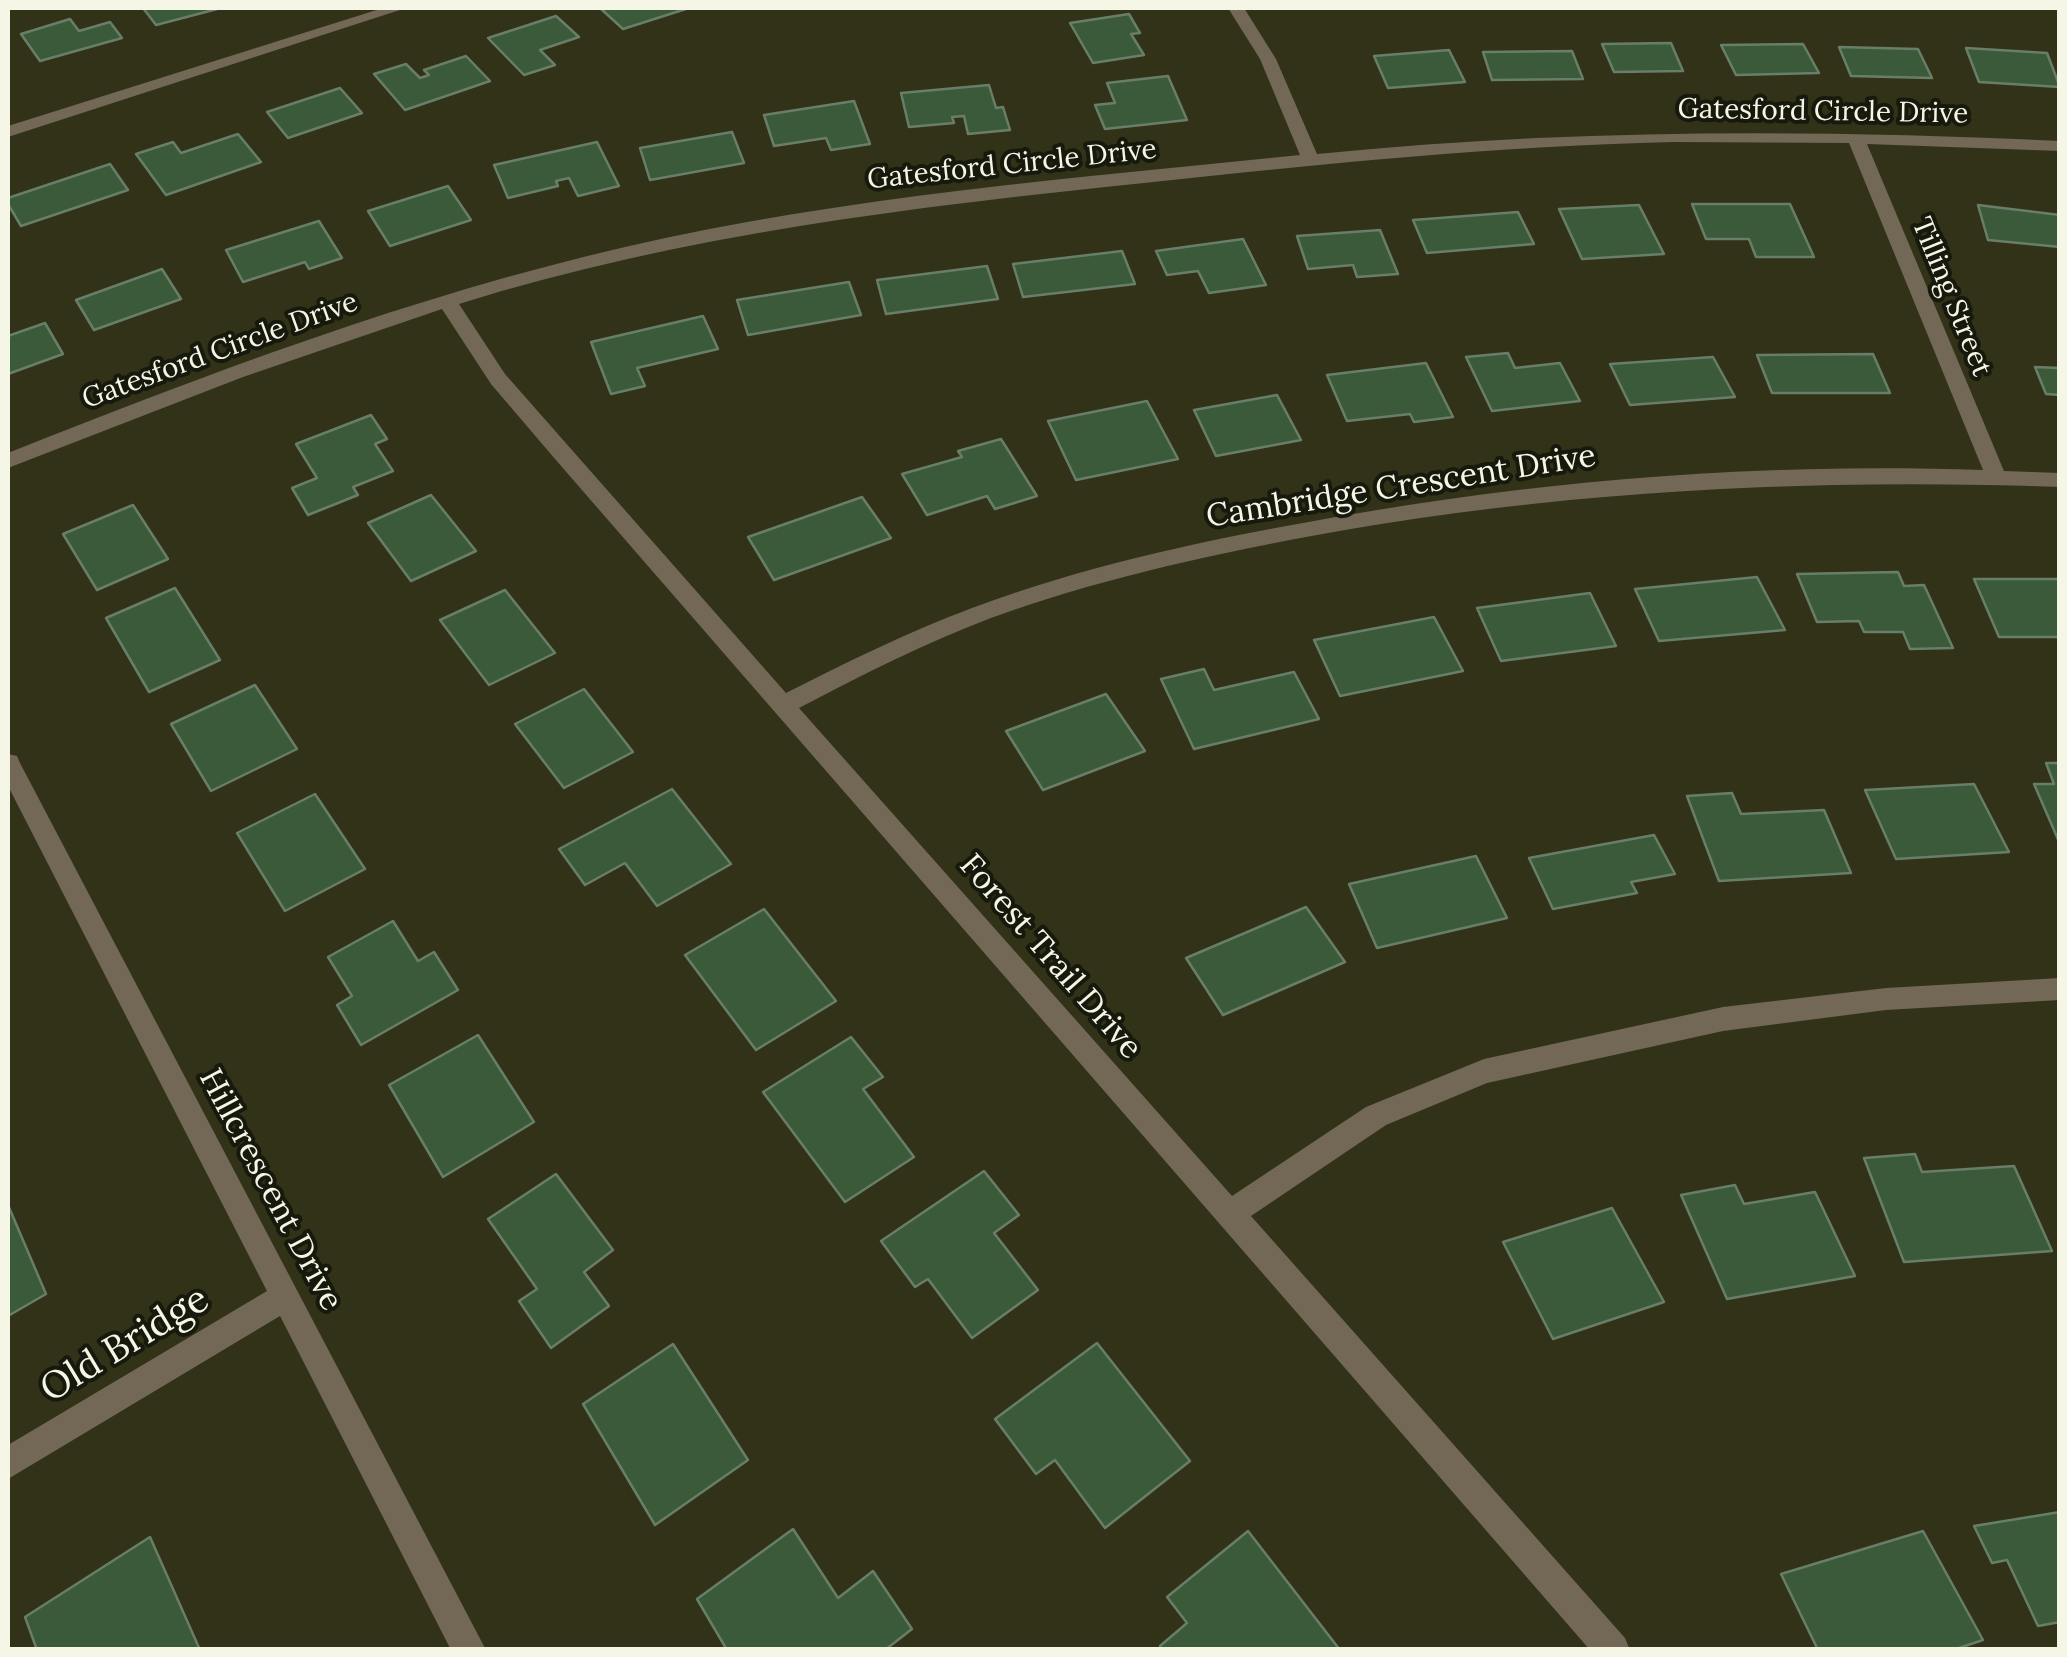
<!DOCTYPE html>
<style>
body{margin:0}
#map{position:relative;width:2067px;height:1657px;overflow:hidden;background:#313218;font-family:Lora,serif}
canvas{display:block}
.frame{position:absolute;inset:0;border:10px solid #f5f6e6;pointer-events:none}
</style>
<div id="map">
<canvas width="2067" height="1657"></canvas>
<div class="frame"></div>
</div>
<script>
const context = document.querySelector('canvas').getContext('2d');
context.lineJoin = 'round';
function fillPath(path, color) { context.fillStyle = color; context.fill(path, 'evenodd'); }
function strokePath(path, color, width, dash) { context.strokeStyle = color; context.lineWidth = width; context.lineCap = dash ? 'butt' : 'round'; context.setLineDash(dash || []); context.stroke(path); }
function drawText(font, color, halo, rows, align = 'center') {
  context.font = font + ' Lora,serif'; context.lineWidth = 8; context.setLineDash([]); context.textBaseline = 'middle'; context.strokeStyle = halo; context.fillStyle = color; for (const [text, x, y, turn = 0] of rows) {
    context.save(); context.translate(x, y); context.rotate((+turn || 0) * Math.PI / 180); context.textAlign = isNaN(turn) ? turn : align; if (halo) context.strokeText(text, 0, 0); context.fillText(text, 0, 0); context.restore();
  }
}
const building = new Path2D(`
 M143,8H221L156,25Z
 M600,8H689L623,29Z
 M1129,14L1140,33L1131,34L1144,55L1093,63L1070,23Z
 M556,16L579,37L540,50L555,65L524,75L488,38Z
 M70,19L79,31L110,22L122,38L40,61L21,34Z
 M1671,43L1683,71L1614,72L1602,44Z
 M1803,44L1819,73L1736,75L1721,45Z
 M1839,47L1918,49L1932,78L1851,76Z
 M1966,48L2047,53L2060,87L1979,82Z
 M1449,50L1465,82L1388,88L1374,56Z
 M1572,51L1583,79L1492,80L1483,52Z
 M466,56L490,81L405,110L374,74L406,64L420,78L429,75L424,70Z
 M1168,76L1187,120L1105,129L1095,105L1115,103L1107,83Z
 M989,85L996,108L1003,107L1010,130L968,134L964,116L952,117L954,123L909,127L901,93Z
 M340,88L362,113L288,138L267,112Z
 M854,101L870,144L831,150L826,138L774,146L764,115Z
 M732,132L744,163L650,180L640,148Z
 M238,134L261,162L166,195L136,154L173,142L181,153Z
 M597,142L619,186L578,196L569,178L556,181L558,186L508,198L494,165Z
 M110,164L128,190L21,226L8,204V198Z
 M448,186L471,220L390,246L368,211Z
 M1692,204H1790L1814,257H1756L1749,239H1706Z
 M1639,205L1664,254L1582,259L1559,209Z
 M1978,205L2060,215V247L1988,240Z
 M1518,212L1534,244L1427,253L1413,220Z
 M319,221L342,258L309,269L305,262L243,282L226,250Z
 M1380,230L1398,274L1357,277L1353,265L1308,269L1297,236Z
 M1243,239L1266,285L1209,293L1198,271L1167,275L1156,251Z
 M1122,251L1135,284L1023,297L1013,264Z
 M987,266L998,299L886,314L877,280Z
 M162,269L181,299L94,330L76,300Z
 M849,282L861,315L748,335L737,300Z
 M703,316L718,349L637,368L645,386L611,394L591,342Z
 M45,323L63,354L8,374V336Z
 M1508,353L1515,368L1560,363L1580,401L1492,411L1466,357Z
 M1873,354L1890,393H1772L1757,355Z
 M1713,357L1735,397L1630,405L1610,364Z
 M1426,363L1453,417L1414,422L1410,414L1347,421L1327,375Z
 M2035,367L2060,368V395L2046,394Z
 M1277,395L1301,440L1216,456L1194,410Z
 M1147,401L1178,459L1076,480L1048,421Z
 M371,415L387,439L375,444L393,471L353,487L358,495L308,515L292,488L317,478L296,444Z
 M1001,439L1037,496L995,509L987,496L927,515L902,474L962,457L958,451Z
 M431,495L476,551L411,581L368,523Z
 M862,497L891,538L774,580L748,537Z
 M133,505L168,559L97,590L63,534Z
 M1898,572L1904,586L1924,585L1953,648L1910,649L1903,632H1864L1859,621L1817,622L1797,574Z
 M1757,577L1785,630L1659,641L1635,589Z
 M1974,579H2060V637H1999Z
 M175,588L220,660L149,692L106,618Z
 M505,590L555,653L489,685L440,620Z
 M1590,593L1616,646L1501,661L1477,608Z
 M1434,617L1463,671L1340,696L1314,640Z
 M1204,669L1214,690L1294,672L1319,719L1194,749L1161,679Z
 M255,685L297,749L211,791L171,724Z
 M584,689L633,752L564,788L515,724Z
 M1106,694L1145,751L1043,790L1006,731Z
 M2046,763H2060V844L2034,784H2054Z
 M1974,784L2009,852L1896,859L1865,790Z
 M672,789L731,864L657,906L625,863L585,885L559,849Z
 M1732,793L1741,814L1824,810L1851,873L1719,881L1687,796Z
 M315,794L365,869L285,911L237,833Z
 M1654,835L1675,874L1631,882L1637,893L1553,909L1529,858Z
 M1476,856L1507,918L1377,948L1349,884Z
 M1306,907L1345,962L1223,1015L1186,958Z
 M764,909L836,1001L756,1050L685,955Z
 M393,921L418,961L434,952L458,990L361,1045L337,1005L352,996L328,957Z
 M478,1035L534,1122L443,1177L389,1085Z
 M851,1037L883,1077L863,1089L914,1157L845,1202L763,1092Z
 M1915,1154L1922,1172L2014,1166L2052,1251L1904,1262L1864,1158Z
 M984,1171L1019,1215L994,1233L1038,1290L972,1338L928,1279L915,1287L881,1241Z
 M556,1174L613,1250L584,1272L609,1306L551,1348L519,1301L537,1289L488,1219Z
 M1735,1185L1744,1204L1815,1192L1855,1276L1727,1299L1681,1195Z
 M8,1205L46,1294L8,1316Z
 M1612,1208L1664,1302L1553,1339L1503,1242Z
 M1097,1343L1190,1461L1105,1528L1055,1460L1036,1474L995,1419Z
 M673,1344L748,1460L655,1525L583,1404Z
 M2060,1512V1622L2038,1626L2007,1560L1992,1563L1974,1526Z
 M793,1529L838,1598L873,1571L912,1629L885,1650H727L697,1599Z
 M1248,1531L1340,1650H1162L1160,1646L1187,1623L1167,1597Z
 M1923,1531L1983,1640L1953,1650H1818L1781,1574Z
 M150,1537L200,1650H37L25,1617Z`);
fillPath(building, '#3a5a39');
strokePath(building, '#697e68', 2.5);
fillPath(new Path2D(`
 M383,8H406L8,137V126Z
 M1228,8H1244L1276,59L1317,154C1565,129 1811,129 2060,141V151L1867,144L2004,471L2060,473V487C1806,478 1555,491 1306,537C1199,557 1093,581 991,618C925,643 862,675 799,708L1232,1196L1366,1107L1484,1059L1723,1007L1886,988L2060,978V1000L1886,1010L1723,1031L1487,1083L1386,1125L1251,1216L1625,1638L1630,1650H1590L555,459L491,384L442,309L243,377L8,468V453C209,373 413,296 625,247C846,196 1075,178 1300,155L1260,59ZM1673,142L1849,143L1983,470C1755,462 1526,481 1303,523C1191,543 1079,568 972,608C908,632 847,662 786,693L505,374L459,304C682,234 913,207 1144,183C1320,164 1496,146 1673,142Z
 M8,754L17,756L20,763L486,1650H451L280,1316L8,1479V1445L267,1291L8,786Z`), '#736756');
drawText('28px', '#f5f6e6', '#18190d', [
 ["Gatesford Circle Drive",1823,112,1],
 ["Gatesford Circle Drive",1012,165,-6],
 ["Tilling Street",1951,297,68],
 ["Gatesford Circle Drive",220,351,-20]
]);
drawText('32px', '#f5f6e6', '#18190d', [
 ["Cambridge Crescent Drive",1401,487,-9],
 ["Forest Trail Drive",1050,957,49],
 ["Hillcrescent Drive",270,1190,62]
]);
drawText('38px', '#f5f6e6', '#18190d', [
 ["Old Bridge",125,1345,-31]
]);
</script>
